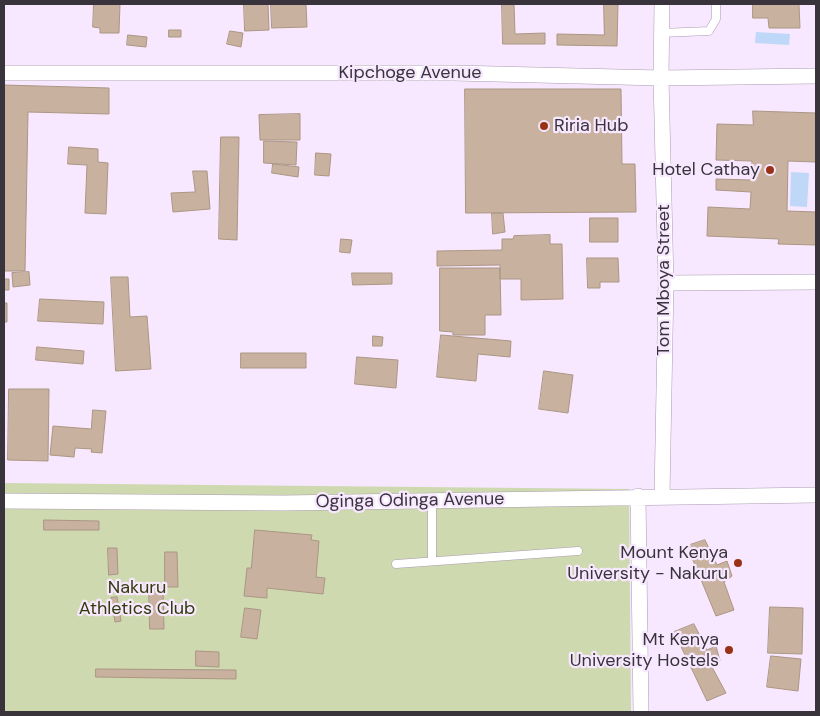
<!DOCTYPE html>
<style>
body{margin:0}
#map{position:relative;width:820px;height:716px;overflow:hidden;background:#f7e7ff;font-family:"DM Sans",sans-serif}
canvas{display:block}
.frame{position:absolute;inset:0;border:5px solid #39333c;pointer-events:none}
</style>
<div id="map">
<canvas width="820" height="716"></canvas>
<div class="frame"></div>
</div>
<script>
const context = document.querySelector('canvas').getContext('2d');
context.lineJoin = 'round';
function fillPath(path, color) { context.fillStyle = color; context.fill(path, 'evenodd'); }
function strokePath(path, color, width, dash) { context.strokeStyle = color; context.lineWidth = width; context.lineCap = dash ? 'butt' : 'round'; context.setLineDash(dash || []); context.stroke(path); }
function drawText(font, color, halo, rows, align = 'center') {
  context.font = font + ' "DM Sans",sans-serif'; context.lineWidth = 4.5; context.setLineDash([]); context.textBaseline = 'middle'; context.strokeStyle = halo; context.fillStyle = color; for (const [text, x, y, turn = 0] of rows) {
    context.save(); context.translate(x, y); context.rotate((+turn || 0) * Math.PI / 180); context.textAlign = isNaN(turn) ? turn : align; if (halo) context.strokeText(text, 0, 0); context.fillText(text, 0, 0); context.restore();
  }
}
fillPath(new Path2D(`
 M4,483L629,489L631,712H4Z`), '#ced9af');
fillPath(new Path2D(`
 M756,32L790,34L789,45L755,43Z
 M791,172L809,173L807,207L790,206Z`), '#c0d8f7');
const building = new Path2D(`
 M94,4H120L119,33H100V28L93,27Z
 M244,4H268L269,30L245,31Z
 M271,4H306L307,27L272,28Z
 M502,4H514L515,34L545,33V44H503Z
 M604,4H618L617,46L557,45V34L604,35Z
 M753,4H799L800,28H769L768,18H753Z
 M169,30H181V37H169Z
 M230,31L243,33L241,47L227,44Z
 M128,35L147,37L146,47L127,45Z
 M4,85L109,88V114L28,112L25,271H4Z
 M465,89H621L622,164H635L636,212L466,213Z
 M753,111L816,113V162L788,161L787,211L816,212V245L778,244L779,239L707,236L708,207L750,209L751,192L716,190V179L751,180L752,161L716,160L717,124L753,125Z
 M300,114V140H260L259,115Z
 M221,137H239L237,240L219,239Z
 M264,141L297,142L296,165L264,163Z
 M69,147L98,149V162L108,163L106,214L85,213L87,165L68,164Z
 M316,153L331,154L329,176L315,175Z
 M273,164L299,167L298,177L272,173Z
 M193,171H207L210,209L173,212L171,193L195,192Z
 M492,213H503L505,232L493,234Z
 M590,218H618V242H590Z
 M550,235V244H562L563,299L521,300V279H500V265L437,266V251L502,250V239H513L514,236Z
 M341,239L352,240L350,253L340,252Z
 M587,258H618L619,282H600V288H588Z
 M440,268H500L501,315H485V335H453V332L440,331Z
 M29,272L30,285L13,287L12,273Z
 M352,273H392V284L353,285Z
 M111,277H128L130,317L147,316L151,369L116,371Z
 M4,279H9V290H4Z
 M40,299L104,302L103,324L38,321Z
 M4,303H7V322H4Z
 M441,335L511,341L510,357L478,354L476,381L437,377Z
 M373,336L383,337L382,346H373Z
 M37,347L84,351L83,364L36,360Z
 M241,353H306V368H241Z
 M357,357L398,360L396,388L355,384Z
 M544,371L573,375L568,413L539,409Z
 M9,389H49L48,461L8,460Z
 M93,410L106,411L102,453L91,452L92,449L75,448L74,457L50,455L53,426L91,429Z
 M44,520L99,521V530H44Z
 M255,530L312,535L311,540L319,541L316,577L325,578L323,594L267,588V598L244,596L247,568H251Z
 M705,540L717,565L727,561L732,576L724,582L734,610L716,616L687,546Z
 M108,548H117L118,574L109,575Z
 M165,552H177L178,587H165Z
 M149,587H163L164,629H150Z
 M117,597L121,621L115,622L111,598Z
 M770,607L803,608L802,654L768,653Z
 M245,608L261,610L257,639L241,637Z
 M694,624L707,650L716,646L720,661L712,667L726,693L707,701L674,632Z
 M196,651L219,652V667L196,666Z
 M771,656L801,659L798,691L767,687Z
 M96,669L236,670V679L96,677Z`);
fillPath(building, '#c8b29f');
strokePath(building, '#ab9684', 1);
const service = new Path2D(`
 M661,33L709,31L716,19V4
 M432,561V501
 M396,564L578,551`);
const minor = new Path2D(`
 M662,4L661,78L666,283L662,496
 M4,73H454L661,78L816,76
 M666,283L816,282
 M638,496L641,712
 M4,501L283,503L816,495`);
strokePath(service, '#aa9bb1', 9);
strokePath(minor, '#aa9bb1', 16);
strokePath(service, '#fff', 8);
strokePath(minor, '#fff', 15);
for (const [x, y, r, color] of [
 [544,126,5,"#993116"],
 [770,170,5,"#993116"],
 [738,563,5,"#993116"],
 [729,650,5,"#993116"]
]) { const dot = new Path2D(); dot.arc(x, y, r, 0, 2 * Math.PI); context.fillStyle = color; context.fill(dot); strokePath(dot, '#f7e7ff', 2); }
drawText('18px', '#39333c', '#f7e7ff', [
 ["Kipchoge Avenue",410,73],
 ["Tom Mboya Street",664,280,-90],
 ["Oginga Odinga Avenue",410,501,-1]
]);
drawText('18px', '#39333c', '#f7e7ff', [
 ["Riria Hub",554,126,"left"],
 ["Hotel Cathay",760,170],
 ["Mount Kenya",728,553],
 ["University - Nakuru",728,574],
 ["Mt Kenya",719,640],
 ["University Hostels",719,661]
], 'right');
drawText('18px', '#313a0a', '#f7e7ff', [
 ["Nakuru",137,588],
 ["Athletics Club",137,609]
]);
</script>
